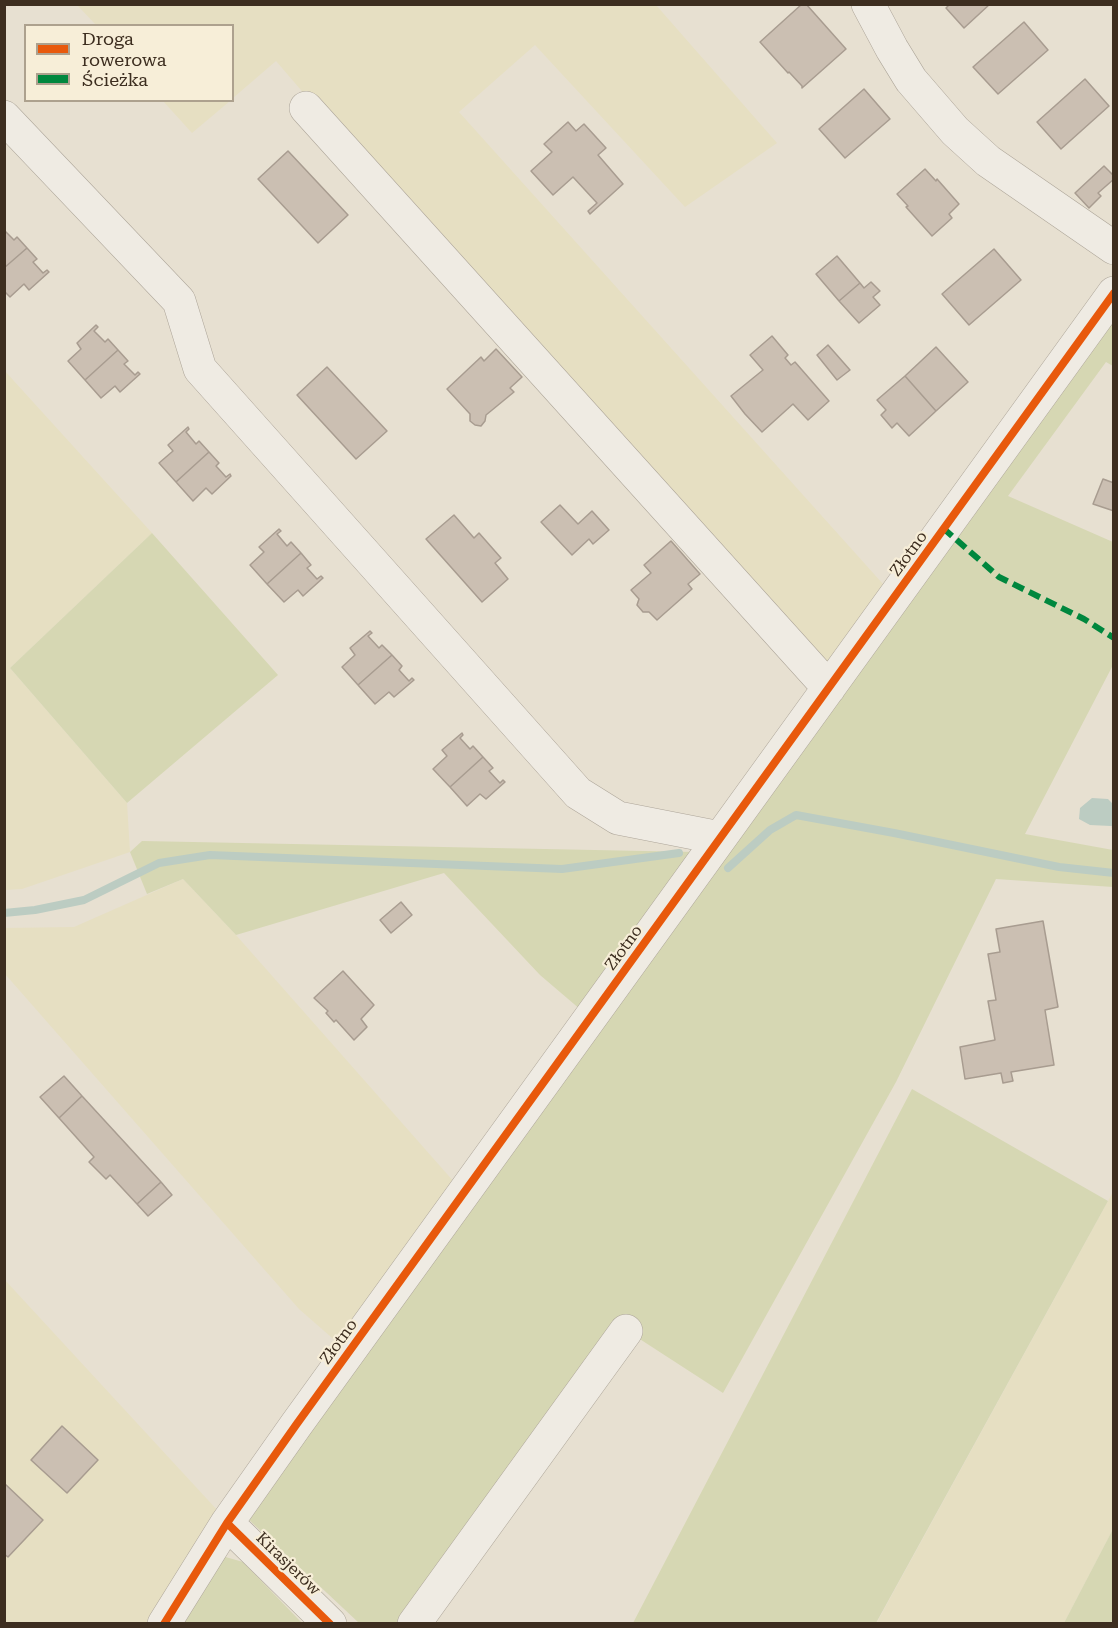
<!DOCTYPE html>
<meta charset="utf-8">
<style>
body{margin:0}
#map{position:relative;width:1118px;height:1628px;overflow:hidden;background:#e7e0d1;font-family:"Roboto Serif",serif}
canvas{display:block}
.frame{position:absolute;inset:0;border:6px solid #3d2e20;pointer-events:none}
.legend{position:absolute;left:24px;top:24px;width:210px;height:78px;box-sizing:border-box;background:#f7eed8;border:2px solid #ada18e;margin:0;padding:8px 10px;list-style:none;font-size:18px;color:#3d2e20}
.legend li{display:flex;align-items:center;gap:12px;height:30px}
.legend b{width:30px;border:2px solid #ada18e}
</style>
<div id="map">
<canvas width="1118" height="1628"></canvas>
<div class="frame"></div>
<ul class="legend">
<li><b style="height:8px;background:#e8590c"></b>Droga rowerowa</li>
<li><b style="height:8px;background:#00873e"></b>Ścieżka</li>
</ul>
</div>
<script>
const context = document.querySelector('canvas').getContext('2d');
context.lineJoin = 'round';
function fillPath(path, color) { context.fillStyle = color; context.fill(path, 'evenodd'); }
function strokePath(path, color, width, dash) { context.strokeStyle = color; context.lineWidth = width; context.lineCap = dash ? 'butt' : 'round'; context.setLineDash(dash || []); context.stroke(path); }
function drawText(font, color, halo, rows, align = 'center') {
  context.font = font + ' "Roboto Serif",serif'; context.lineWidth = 4.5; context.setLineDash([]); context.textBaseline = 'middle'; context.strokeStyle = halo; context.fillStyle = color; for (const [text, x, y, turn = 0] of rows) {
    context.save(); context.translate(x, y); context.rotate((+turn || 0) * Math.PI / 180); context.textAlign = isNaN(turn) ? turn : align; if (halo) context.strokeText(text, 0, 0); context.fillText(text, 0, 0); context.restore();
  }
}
fillPath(new Path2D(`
 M77,5H656L777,143L685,207L535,45L459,112L883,584L826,669L495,316L276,61L233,98L232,26L96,25Z
 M163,101H230L192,133Z
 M4,370L152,533L10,668L127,803L130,852L22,889L5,890Z
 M183,879L236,935L455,1183L339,1344L299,1309L5,974L4,928L74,927Z
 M1113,1192V1529L1064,1623L876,1624Z
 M4,1279L219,1512L150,1623H5Z`), '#e6dfc2');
fillPath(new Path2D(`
 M1113,315V366L1106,362L1008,496L1113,542V665L1025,834L1113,850V887L996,879L896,1082L723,1393L615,1323L399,1623H359L247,1518Z
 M152,533L278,675L127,803L10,668Z
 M142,841L695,852L581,1010L540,975L444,873L236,935L183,879L147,894L130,852Z
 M912,1089L1108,1201L876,1623H633Z
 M1113,1529V1623H1064Z
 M222,1556L243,1562L302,1623L182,1624Z`), '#d6d7b3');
fillPath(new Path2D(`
 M1092,798L1108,799L1113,804V827L1111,826L1090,825L1079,819L1080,808Z`), '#bcccc2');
strokePath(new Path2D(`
 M728,868L770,830L796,815L894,833L1059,867L1114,873
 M4,913L35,910L84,900L159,863L210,855L562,869L679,853`), '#bcccc2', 8);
const building = new Path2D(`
 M802,4H806L846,49L802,88V86L789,72L788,73L760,42Z
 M947,4H990L964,28L946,8L948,6Z
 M1024,22L1048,50L998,94L973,67Z
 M1085,79L1109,106L1061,149L1037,122Z
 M864,89L890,119L845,158L819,129Z
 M568,122L576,131L584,124L606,148L598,155L623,184L590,214L588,211L597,203L573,177L553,195L531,171L552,152L544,144Z
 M288,151L348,215L318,243L258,179Z
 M1104,166L1114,176V179L1098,193L1101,196L1089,208L1075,193Z
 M925,169L936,181L937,179L959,204L949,214L952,218L932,236L906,207L908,206L897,194Z
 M4,230L14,240L17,237L27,248L4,268Z
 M27,248L37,259L33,262L43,273L47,270L49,272L29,290L24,284L10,297L4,291V268Z
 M994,249L1021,280L969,325L942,294Z
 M837,256L860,283L839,301L816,274Z
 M871,282L880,291L873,297L880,305L859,323L839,301L860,283L864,288Z
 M96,325L98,327L94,331L105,342L108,339L118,350L85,380L68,361L81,349L77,343Z
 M772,336L788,355L785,358L791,365L795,362L829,401L808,420L793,404L762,432L745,414L731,396L763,370L750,355Z
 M828,345L850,370L837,380L817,355Z
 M936,347L968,382L936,411L905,376Z
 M496,349L522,377L510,388L514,392L486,415L485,421L481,426L475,425L470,421V414L447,389L481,357L484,361Z
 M118,350L128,361L124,364L135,375L138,372L140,374L120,392L115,386L101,398L85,380Z
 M327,367L387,431L356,459L297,395Z
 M905,376L936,411L909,436L897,423L892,428L881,415L886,410L877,400Z
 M188,427L189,429L186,432L196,444L199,441L209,452L176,482L159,463L173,451L168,445Z
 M209,452L219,463L216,466L226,477L230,474L231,476L212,494L206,488L193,501L176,482Z
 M1103,479L1114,483V511L1093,504Z
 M560,505L578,524L592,511L609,530L593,544L589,539L572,555L541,522Z
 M454,515L474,538L479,533L501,558L495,563L508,579L482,602L426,539Z
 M279,529L281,531L277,534L287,546L291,542L301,553L267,584L250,565L264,552L259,547Z
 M671,541L700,574L688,584L692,589L657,620L649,612H643L637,605L639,599L631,590L651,573L644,565Z
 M301,553L311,565L307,568L317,579L321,576L323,578L303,596L298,590L284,602L267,584Z
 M370,631L372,633L368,636L379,648L382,645L392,655L358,685L342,667L355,655L350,648Z
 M392,655L402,666L399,670L409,681L412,678L414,680L394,697L389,692L375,704L358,685Z
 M462,733L463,735L460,738L470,749L473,746L483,757L450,787L433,769L447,756L442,750Z
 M483,757L493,768L489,771L500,783L503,780L505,782L486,799L480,794L467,806L450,787Z
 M401,902L412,915L391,933L380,920Z
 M1043,921L1058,1007L1045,1010L1054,1065L1011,1072L1013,1081L1003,1083L1001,1073L965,1079L960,1047L995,1040L988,1001L996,1000L988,954L1000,952L996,929Z
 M343,971L374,1005L361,1019L367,1027L354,1040L336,1020L334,1022L326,1013L328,1011L314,998Z
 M64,1076L82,1096L59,1118L40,1097Z
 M82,1096L161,1182L137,1204L110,1175L106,1179L89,1162L94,1157L59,1118Z
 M161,1182L172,1195L148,1216L137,1204Z
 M62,1426L98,1460L67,1493L31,1460Z
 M4,1483L43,1520L8,1557L4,1554Z`);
fillPath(building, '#cbbfb2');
strokePath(building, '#a89c90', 1.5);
const minor = new Path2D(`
 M868,4L892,49L911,80L955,131L988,161L1114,248
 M306,108L829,688
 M4,117L179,301L200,369L578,793L618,818L720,838
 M227,1523L330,1624
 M164,1624L227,1523L296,1425L1114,293
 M414,1624L626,1331`);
strokePath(minor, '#ada599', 34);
strokePath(new Path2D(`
 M1113,829L1114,828`), '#c8c2b9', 4, [4.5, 3]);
strokePath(minor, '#efebe3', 33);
strokePath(new Path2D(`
 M943,528L999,577L1084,619L1114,638`), '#00873e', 6, [12, 6]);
strokePath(new Path2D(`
 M227,1523L330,1624
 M164,1624L227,1523L296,1425L1114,293`), '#e8590c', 8);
drawText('16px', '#3d2e20', '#f7eed8', [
 ["Złotno",909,554,-54],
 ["Złotno",624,948,-54],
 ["Złotno",339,1342,-54],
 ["Kirasjerów",288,1564,44]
]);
</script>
